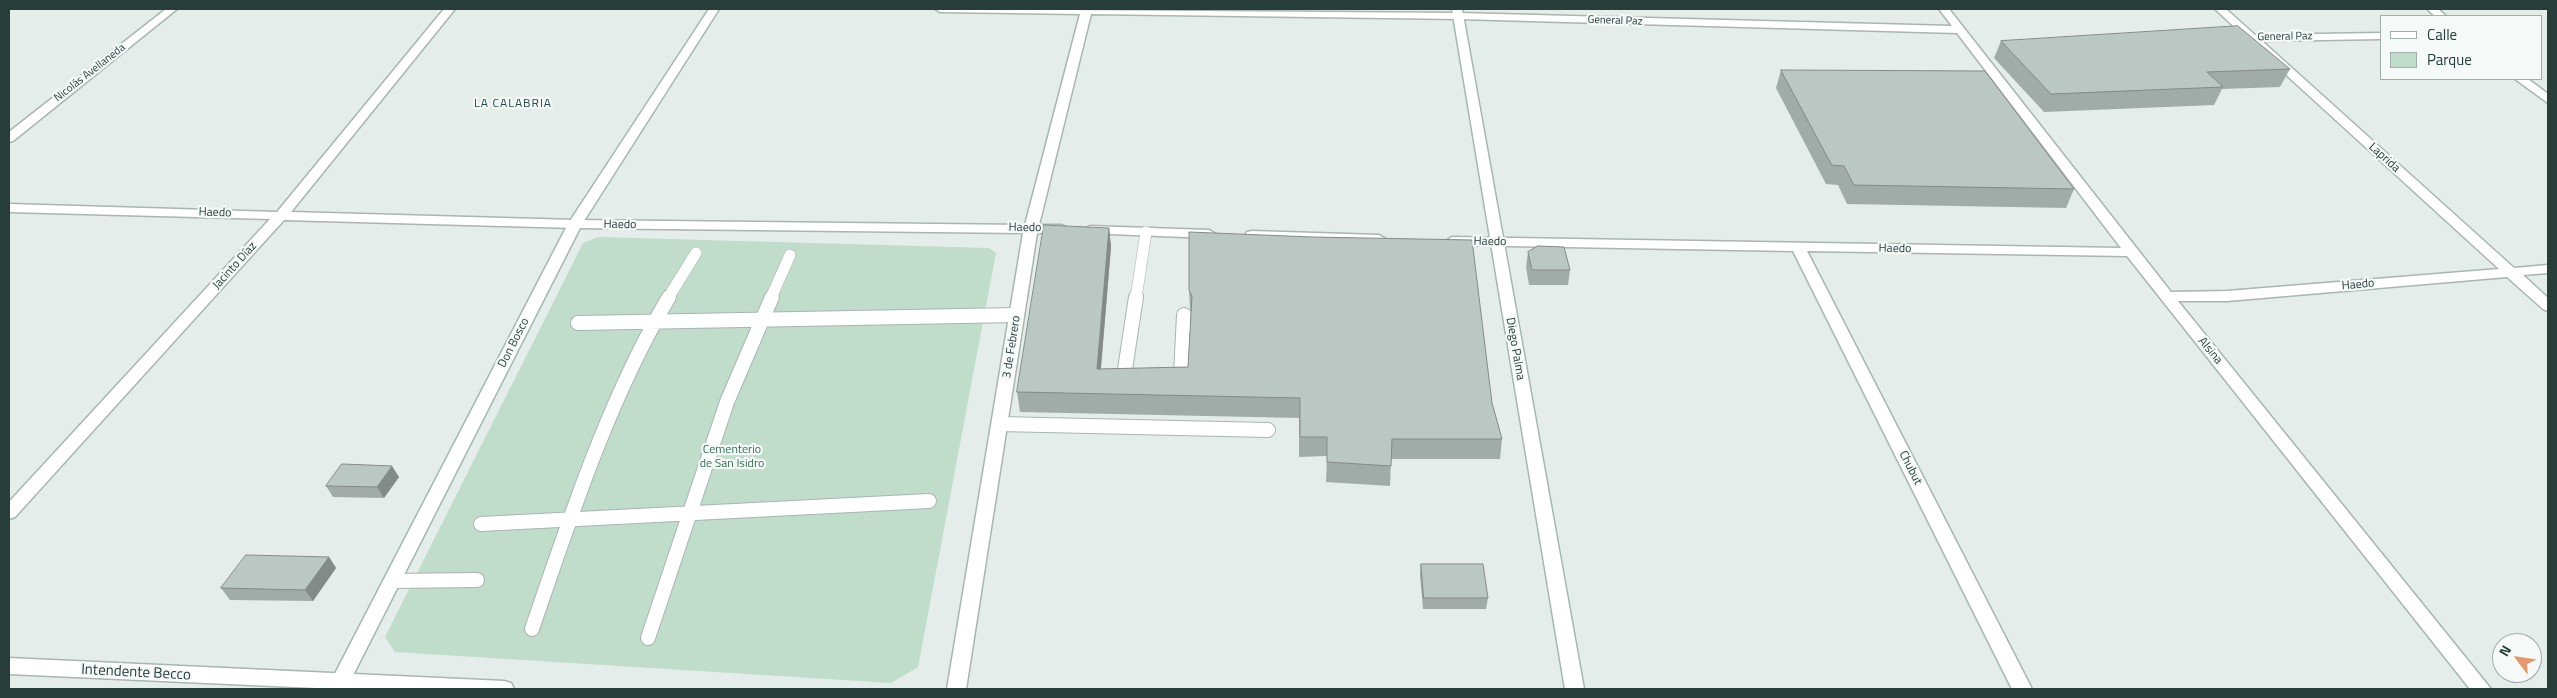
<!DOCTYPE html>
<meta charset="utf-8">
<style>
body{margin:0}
#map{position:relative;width:2557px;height:698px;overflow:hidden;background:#e5edea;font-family:"Titillium Web",sans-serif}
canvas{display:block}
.frame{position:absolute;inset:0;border:10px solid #263d39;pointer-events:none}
.legend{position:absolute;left:2380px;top:15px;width:162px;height:65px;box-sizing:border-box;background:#f5f9f8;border:1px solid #a2aeac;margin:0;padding:6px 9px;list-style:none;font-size:15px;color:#263d39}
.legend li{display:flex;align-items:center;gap:10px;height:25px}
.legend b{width:25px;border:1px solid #a2aeac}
.north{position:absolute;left:2492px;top:633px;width:50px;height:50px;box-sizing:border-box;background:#f5f9f8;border:1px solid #a2aeac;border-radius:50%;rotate:301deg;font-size:14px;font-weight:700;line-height:20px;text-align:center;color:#263d39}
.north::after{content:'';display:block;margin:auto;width:18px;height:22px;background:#e5966b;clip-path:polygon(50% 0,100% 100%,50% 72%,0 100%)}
</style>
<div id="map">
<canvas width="2557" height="698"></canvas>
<div class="frame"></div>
<ul class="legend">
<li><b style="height:6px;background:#fff"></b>Calle</li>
<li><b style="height:14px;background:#c0dccb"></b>Parque</li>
</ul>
<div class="north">N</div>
</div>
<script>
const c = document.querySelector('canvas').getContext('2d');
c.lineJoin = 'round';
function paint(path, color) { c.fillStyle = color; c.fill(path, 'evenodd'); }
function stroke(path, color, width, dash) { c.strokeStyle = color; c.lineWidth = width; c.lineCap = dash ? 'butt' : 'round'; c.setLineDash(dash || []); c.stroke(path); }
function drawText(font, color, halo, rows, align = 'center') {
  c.font = font + ' "Titillium Web",sans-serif'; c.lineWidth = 4.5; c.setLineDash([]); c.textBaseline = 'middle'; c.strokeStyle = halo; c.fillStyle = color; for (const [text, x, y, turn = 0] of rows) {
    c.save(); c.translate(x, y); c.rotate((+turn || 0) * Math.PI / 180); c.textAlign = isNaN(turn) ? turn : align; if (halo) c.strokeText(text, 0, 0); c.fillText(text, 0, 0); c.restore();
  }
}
const green = new Path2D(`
 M 598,237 L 989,248 L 996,253 L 918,667 L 891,683 L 395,652 L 385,637 L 583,243 Z`);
const laneFar1 = new Path2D(`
 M 668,298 L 696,253
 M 771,298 L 790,255
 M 1136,298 L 1146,232`);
const lane = new Path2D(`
 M 578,323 L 1017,315
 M 1132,378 L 1124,376 L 1136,297
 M 1172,378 L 1181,374 L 1184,315
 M 999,424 L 1268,430
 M 481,524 L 929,501
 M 392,581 L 477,580
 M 532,629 C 570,518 609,398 669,297
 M 648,638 L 727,402 L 772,297`);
const street = new Path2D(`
 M 166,9 L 177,9 L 13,141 L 9,142 L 9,132 Z
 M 444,9 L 455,9 L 291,212 L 575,220 L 1025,225 L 1080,14 L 940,12 L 935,9 L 1459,13 L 1952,26 L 1939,9 L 1949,9 L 2171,292 L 2227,291 L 2499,269 L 2249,41 L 2242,40 L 2240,38 L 2243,35 L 2215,9 L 2226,9 L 2255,35 L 2381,33 L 2381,39 L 2262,41 L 2514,268 L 2548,265 L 2548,273 L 2523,275 L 2548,298 L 2548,311 L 2543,309 L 2507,277 L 2227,301 L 2178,301 L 2491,689 L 2470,689 L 2127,256 L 1807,251 L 2032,689 L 2012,689 L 1793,251 L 1452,245 L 1445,241 L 1452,237 L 2121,248 L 1957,33 L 1459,19 L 1091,14 L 1039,225 L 1062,225 L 1069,229 L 1062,233 L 1037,233 L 966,689 L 947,689 L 1023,233 L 575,228 L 284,220 L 15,517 L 9,519 L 9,502 L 270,219 L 9,212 L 9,204 L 277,212 Z
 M 2427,9 L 2438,9 L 2446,16 L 2435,16 Z
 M 2515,79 L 2528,79 L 2548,94 L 2548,103 Z
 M 1090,226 L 1209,230 L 1216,234 L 1209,238 L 1085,233 L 1083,230 Z
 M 1252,231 L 1379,235 L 1386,239 L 1379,243 L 1247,238 L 1245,235 L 1247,232 Z
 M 9,658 L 504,681 L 511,683 L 514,689 L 338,689 L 9,674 Z`);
const secondary = new Path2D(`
 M 709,9 L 719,9 L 582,224 L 346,689 L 327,689 L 568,224 Z
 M 1452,9 L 1462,9 L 1584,689 L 1565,689 Z`);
const wall = new Path2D(`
 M 2001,41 L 2290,69 L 2280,87 L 2222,89 L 2214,105 L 2044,112 L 1994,58 Z
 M 1781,70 L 2074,189 L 2066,208 L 1847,204 L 1838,185 L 1826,184 L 1776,88 Z
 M 1109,228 L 1111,247 L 1101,369 L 1188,367 L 1191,311 L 1190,309 L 1189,290 L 1492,403 L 1502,439 L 1500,459 L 1391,459 L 1390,486 L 1326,482 L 1327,456 L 1299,457 L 1299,418 L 1020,412 L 1017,392 Z
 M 1528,252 L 1570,270 L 1568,285 L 1529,285 L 1526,267 Z
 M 399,477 L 384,498 L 333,497 L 326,486 Z
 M 329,557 L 336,568 L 313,601 L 230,600 L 221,588 Z
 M 1421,564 L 1488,598 L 1486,609 L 1423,609 L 1420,575 Z`);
const shadedWall = new Path2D(`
 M 1109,228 L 1111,247 L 1099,389 L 1097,369 Z
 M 392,466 L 399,477 L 384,498 L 377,487 Z
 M 329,557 L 336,568 L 313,601 L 305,590 Z`);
const building = new Path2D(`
 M 2238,26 L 2290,69 L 2207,72 L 2223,87 L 2051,94 L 2001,41 Z
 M 1781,70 L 1985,71 L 2074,189 L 1854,185 L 1844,166 L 1832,165 Z
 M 1044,225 L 1109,228 L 1097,369 L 1188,367 L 1192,296 L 1189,290 L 1189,232 L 1312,237 L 1472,240 L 1492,403 L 1502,439 L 1392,439 L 1391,466 L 1327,462 L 1327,437 L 1300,437 L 1300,398 L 1017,392 Z
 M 1538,246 L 1564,247 L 1570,270 L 1532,270 L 1528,252 Z
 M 342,464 L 392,466 L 377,487 L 326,486 Z
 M 246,555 L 329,557 L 305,590 L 221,588 Z
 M 1421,564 L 1483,564 L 1488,598 L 1424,598 Z`);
const farStreetnames = [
 ["General Paz",1615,21,2],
 ["General Paz",2285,37,-1],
 ["Nicolás Avellaneda",90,73,-38]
];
const farQuarternames = [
 ["LA CALABRIA",513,104]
];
const streetNames = [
 ["Laprida",2384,158,42],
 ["Haedo",215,213,2],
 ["Haedo",620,225,1],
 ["Haedo",1025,228,1],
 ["Haedo",1490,242,1],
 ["Haedo",1895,249,1],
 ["Jacinto Díaz",235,266,-48],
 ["Haedo",2358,285,-5],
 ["Don Bosco",514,343,-63],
 ["3 de Febrero",1012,347,-81],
 ["Diego Palma",1515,349,80],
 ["Alsina",2210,351,51],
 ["Chubut",1910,468,63]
];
const parkNames = [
 ["Cementerio",732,450],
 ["de San Isidro",732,464]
];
const nearStreetnames = [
 ["Intendente Becco",136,673,3]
];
paint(green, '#c0dccb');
stroke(laneFar1, '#a8b5b1', 12);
stroke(lane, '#a8b5b1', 16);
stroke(street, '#a8b5b1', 3);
stroke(secondary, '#a4b7b3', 3);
stroke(laneFar1, '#fff', 11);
stroke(lane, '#fff', 14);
paint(street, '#fff');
paint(secondary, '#fff');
paint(wall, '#a1aba8');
paint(shadedWall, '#838b88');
paint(building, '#bbc7c3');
stroke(building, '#838b88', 1);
drawText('11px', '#263d39', '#f5f9f8', farStreetnames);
c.letterSpacing = '1px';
drawText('12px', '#234d48', '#f5f9f8', farQuarternames);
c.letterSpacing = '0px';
drawText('12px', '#263d39', '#f5f9f8', streetNames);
drawText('12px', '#347052', '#f5f9f8', parkNames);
drawText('15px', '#263d39', '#f5f9f8', nearStreetnames);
</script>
